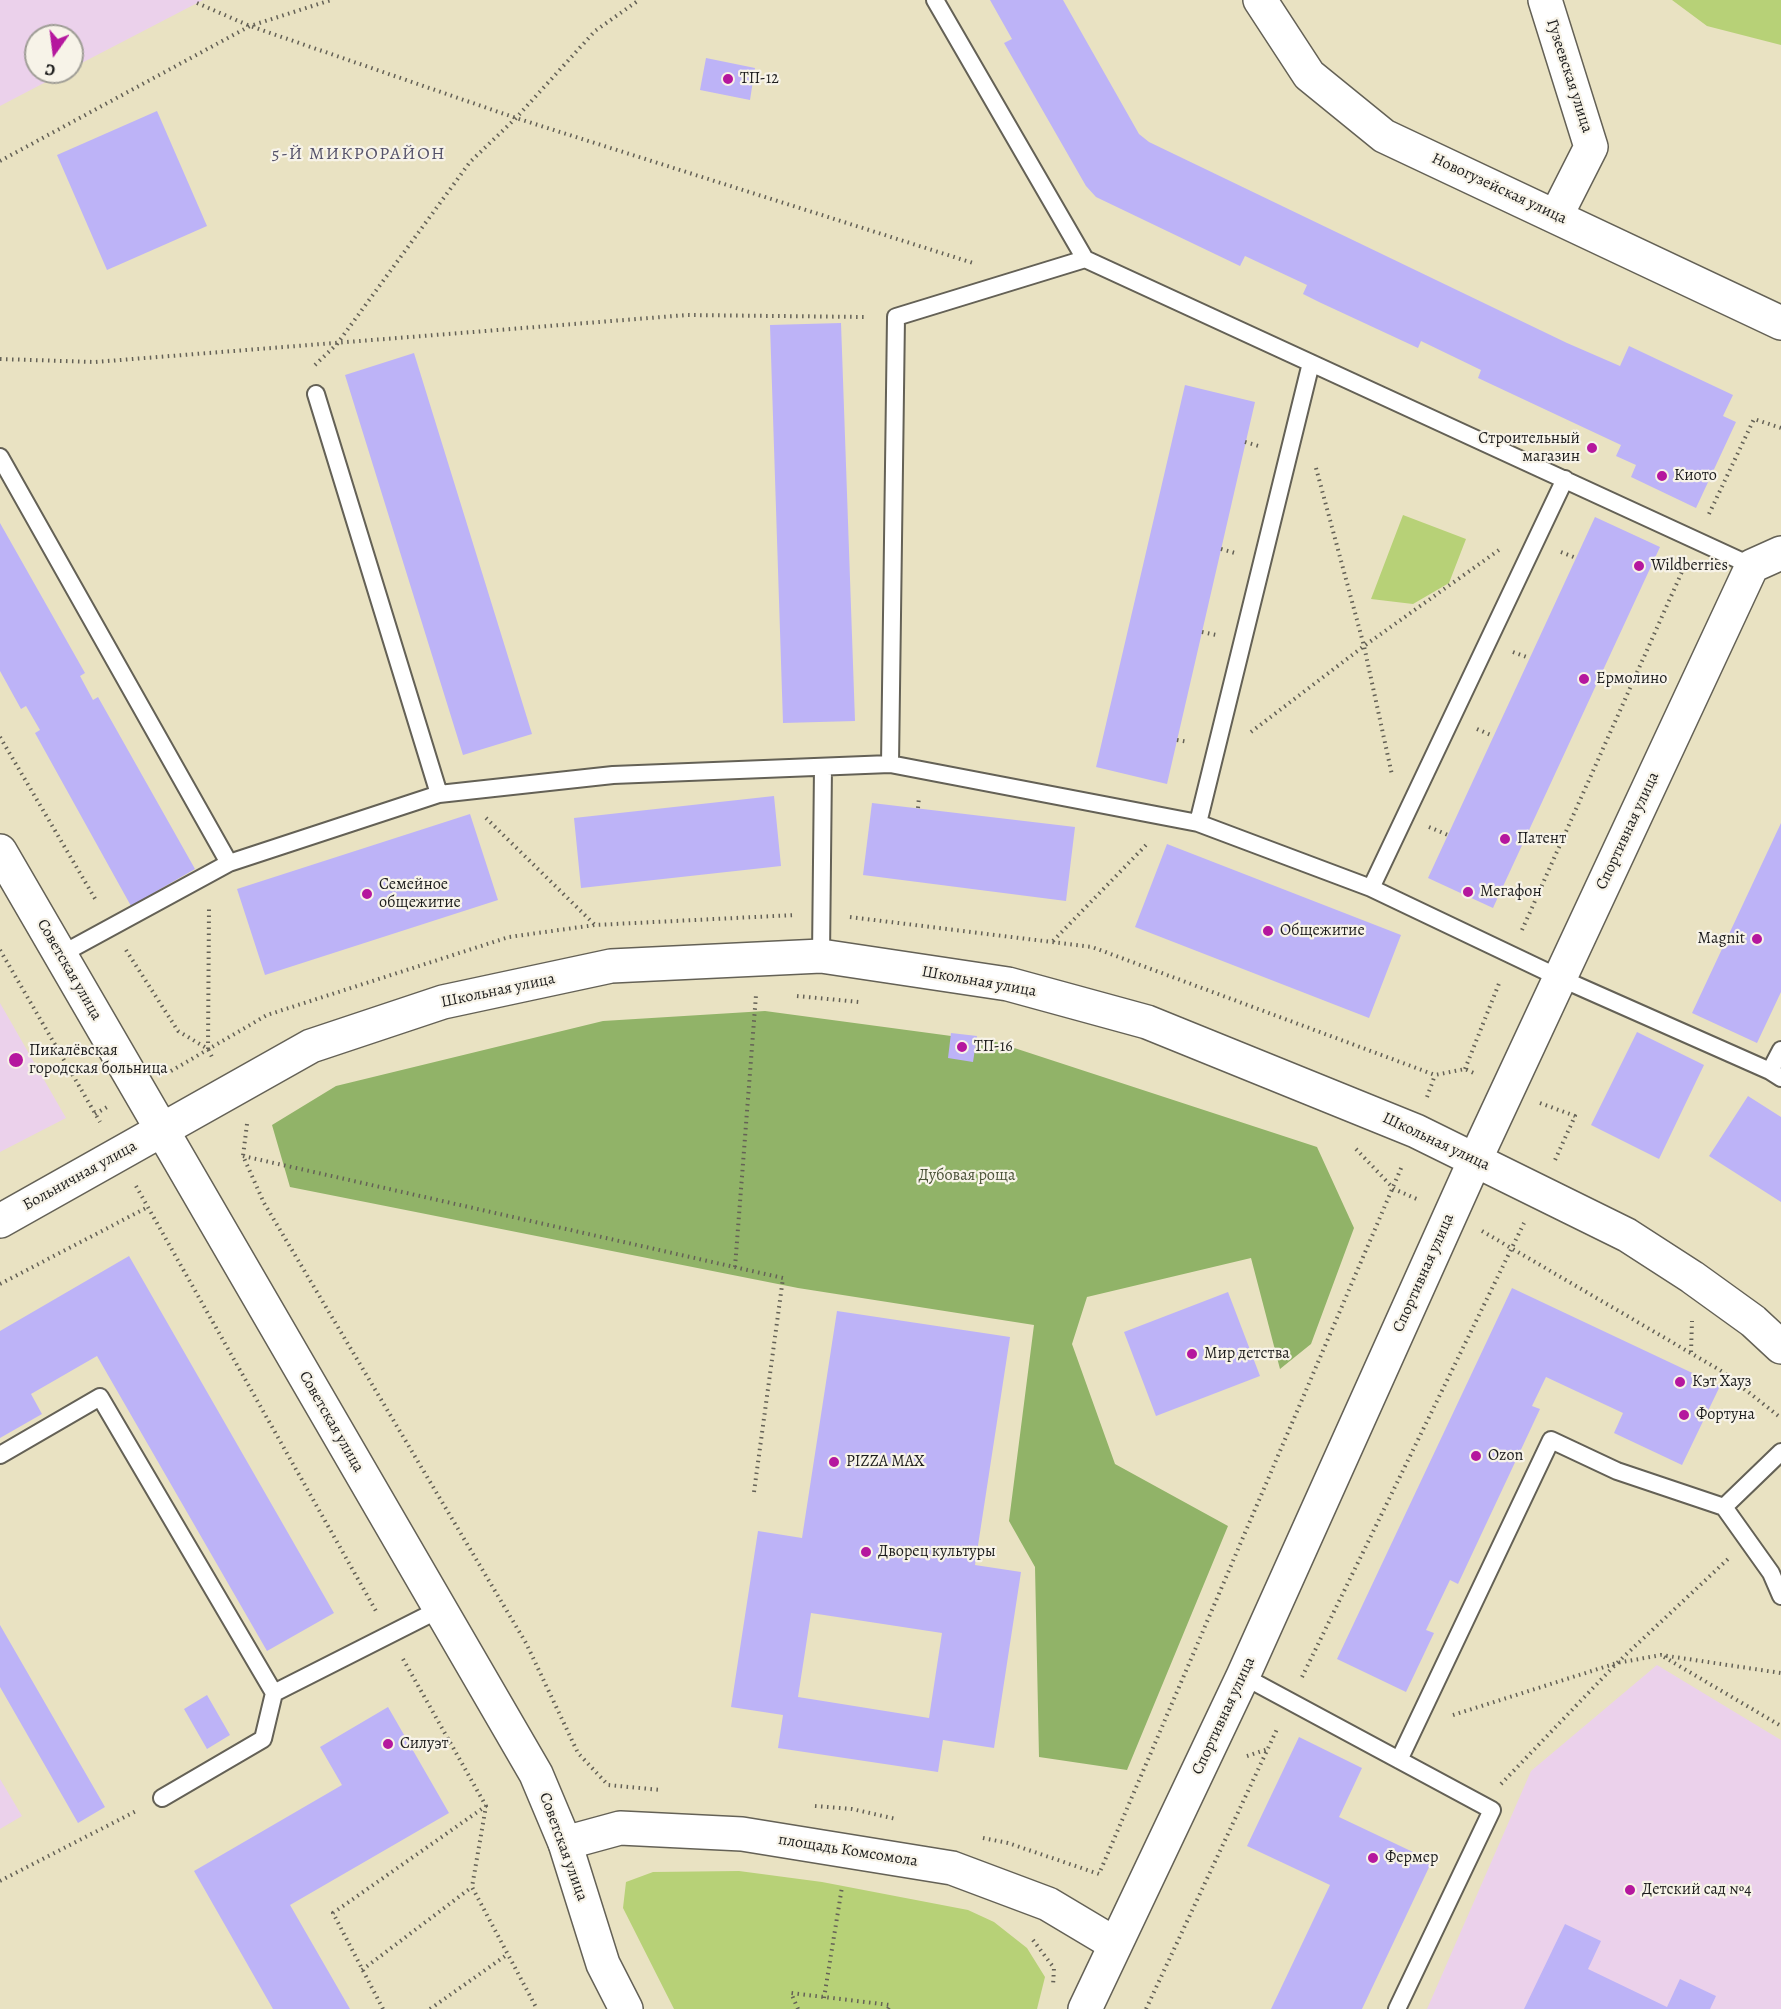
<!DOCTYPE html>
<meta charset="utf-8">
<style>
body{margin:0}
#map{position:relative;width:1781px;height:2009px;overflow:hidden;background:#e9e2c2;font-family:Alegreya,serif}
canvas{display:block}
.north{position:absolute;left:24px;top:24px;width:60px;height:60px;box-sizing:border-box;background:#f7f3e8;border:2px solid #9f9d96;border-radius:50%;rotate:194deg;font-size:16px;font-weight:700;line-height:24px;text-align:center;color:#1c1c1c}
.north::after{content:'';display:block;margin:auto;width:21px;height:27px;background:#b5179e;clip-path:polygon(50% 0,100% 100%,50% 72%,0 100%)}
</style>
<div id="map">
<canvas width="1781" height="2009"></canvas>
<div class="north">С</div>
</div>
<script>
const c = document.querySelector('canvas').getContext('2d');
c.lineJoin = 'round';
function paint(path, color) { c.fillStyle = color; c.fill(path, 'evenodd'); }
function stroke(path, color, width, dash) { c.strokeStyle = color; c.lineWidth = width; c.lineCap = dash ? 'butt' : 'round'; c.setLineDash(dash || []); c.stroke(path); }
function drawText(font, color, halo, rows, align = 'center') {
  c.font = font + ' Alegreya,serif'; c.lineWidth = 4.5; c.setLineDash([]); c.textBaseline = 'middle'; c.strokeStyle = halo; c.fillStyle = color; for (const [text, x, y, turn = 0] of rows) {
    c.save(); c.translate(x, y); c.rotate((+turn || 0) * Math.PI / 180); c.textAlign = isNaN(turn) ? turn : align; if (halo) c.strokeText(text, 0, 0); c.fillText(text, 0, 0); c.restore();
  }
}
const built = new Path2D(`
 M 0,0 L 203,0 L 72,68 L 72,36 L 36,36 L 36,72 L 65,72 L 0,106 Z
 M 0,1003 L 66,1118 L 0,1152 Z
 M 1657,1665 L 1781,1740 L 1781,2009 L 1427,2009 L 1531,1771 Z
 M 0,1779 L 22,1816 L 0,1829 Z`);
const green = new Path2D(`
 M 1672,0 L 1781,0 L 1781,45 L 1707,26 Z
 M 1403,515 L 1466,539 L 1449,583 L 1413,604 L 1371,599 Z
 M 739,1871 L 822,1882 L 968,1910 L 994,1922 L 1027,1948 L 1045,1977 L 1037,2009 L 674,2009 L 623,1908 L 626,1882 L 653,1872 Z`);
const forest = new Path2D(`
 M 765,1011 L 996,1042 L 1317,1147 L 1354,1228 L 1311,1344 L 1280,1369 L 1251,1258 L 1087,1297 L 1072,1344 L 1115,1464 L 1228,1526 L 1127,1770 L 1039,1757 L 1035,1567 L 1009,1521 L 1034,1325 L 798,1288 L 290,1187 L 272,1125 L 336,1086 L 603,1021 Z`);
const building = new Path2D(`
 M 990,0 L 1063,0 L 1139,134 L 1149,142 L 1567,343 L 1620,366 L 1629,346 L 1733,395 L 1723,416 L 1736,422 L 1696,508 L 1631,477 L 1636,465 L 1616,456 L 1621,445 L 1478,378 L 1481,370 L 1421,341 L 1418,348 L 1319,302 L 1303,294 L 1307,285 L 1245,256 L 1240,266 L 1096,197 L 1086,186 L 1004,43 L 1012,39 Z
 M 706,58 L 755,68 L 750,100 L 700,90 Z
 M 157,111 L 207,226 L 107,270 L 57,155 Z
 M 841,323 L 855,721 L 783,723 L 770,325 Z
 M 414,353 L 532,734 L 463,755 L 345,375 Z
 M 1185,385 L 1255,402 L 1167,784 L 1096,767 Z
 M 1595,517 L 1660,547 L 1493,908 L 1428,878 Z
 M 0,523 L 85,673 L 80,676 L 93,700 L 98,697 L 195,869 L 131,906 L 35,733 L 40,730 L 26,706 L 21,709 L 0,671 Z
 M 774,796 L 781,866 L 581,888 L 574,818 Z
 M 872,803 L 1075,827 L 1066,901 L 863,875 Z
 M 470,814 L 498,900 L 265,975 L 237,889 Z
 M 1781,823 L 1781,992 L 1757,1043 L 1692,1013 Z
 M 1167,844 L 1401,935 L 1369,1018 L 1135,927 Z
 M 1637,1032 L 1704,1065 L 1659,1159 L 1591,1125 Z
 M 951,1033 L 977,1036 L 973,1062 L 948,1058 Z
 M 1748,1096 L 1781,1117 L 1781,1202 L 1709,1156 Z
 M 129,1256 L 334,1613 L 267,1651 L 97,1356 L 31,1394 L 42,1414 L 0,1438 L 0,1331 Z
 M 1512,1288 L 1720,1386 L 1682,1465 L 1614,1433 L 1623,1413 L 1546,1377 L 1532,1406 L 1540,1409 L 1458,1584 L 1450,1580 L 1426,1630 L 1434,1633 L 1406,1692 L 1337,1659 Z
 M 1228,1292 L 1260,1376 L 1156,1416 L 1124,1332 Z
 M 837,1311 L 1010,1337 L 975,1565 L 1021,1572 L 994,1748 L 943,1740 L 938,1772 L 778,1748 L 783,1715 L 731,1707 L 758,1531 L 802,1538 ZM 811,1613 L 942,1633 L 929,1718 L 798,1697 Z
 M 0,1625 L 105,1807 L 78,1823 L 0,1687 Z
 M 207,1695 L 230,1735 L 207,1749 L 184,1709 Z
 M 388,1707 L 449,1813 L 290,1905 L 350,2009 L 273,2009 L 194,1871 L 342,1785 L 320,1747 Z
 M 1299,1737 L 1362,1768 L 1339,1817 L 1432,1861 L 1362,2009 L 1271,2009 L 1330,1885 L 1247,1846 Z
 M 1565,1924 L 1601,1941 L 1588,1969 L 1667,2007 L 1680,1979 L 1716,1996 L 1710,2009 L 1524,2009 Z`);
const path = new Path2D(`
 M 197,3 L 250,26 L 516,118 L 973,263
 M 0,161 L 250,26 L 331,0
 M 0,359 L 95,362 L 687,315 L 867,317
 M 315,365 L 337,344 L 470,162 L 516,118 L 595,31 L 639,0
 M 1245,442 L 1262,447
 M 1316,468 L 1364,646 L 1392,775
 M 1709,514 L 1754,419 L 1781,428
 M 1221,549 L 1235,553
 M 1561,552 L 1576,558
 M 1202,632 L 1216,635
 M 1513,652 L 1529,658
 M 1477,729 L 1493,736
 M 1251,732 L 1364,646 L 1499,550
 M 0,737 L 97,902
 M 1177,740 L 1188,742
 M 918,808 L 919,797
 M 486,818 L 595,925
 M 1429,827 L 1448,835
 M 850,917 L 1092,947 L 1435,1075 L 1465,1069 L 1476,1074
 M 1522,930 L 1685,565
 M 1053,941 L 1148,843
 M 0,950 L 100,1122
 M 126,950 L 178,1031 L 208,1049 L 213,1059
 M 797,996 L 859,1002
 M 208,1049 L 209,906
 M 1465,1069 L 1500,981
 M 171,1071 L 267,1015 L 509,937 L 595,925 L 795,915
 M 1427,1097 L 1435,1075
 M 1540,1103 L 1575,1116 L 1555,1160
 M 95,1114 L 107,1107
 M 247,1124 L 243,1156 L 264,1203 L 526,1643 L 578,1753 L 608,1785 L 661,1790
 M 1356,1149 L 1394,1189 L 1419,1200
 M 243,1156 L 783,1278 L 754,1492
 M 136,1186 L 376,1611
 M 1482,1231 L 1723,1372 L 1781,1418
 M 735,1267 L 756,995
 M 0,1284 L 148,1207
 M 1691,1352 L 1692,1321
 M 1664,1657 L 1781,1726
 M 403,1659 L 486,1806 L 472,1887 L 537,2009
 M 1302,1677 L 1524,1223
 M 1453,1715 L 1617,1663 L 1661,1655 L 1781,1673
 M 1247,1756 L 1268,1749
 M 1501,1784 L 1617,1663 L 1728,1559
 M 815,1806 L 852,1809 L 896,1819
 M 983,1838 L 1008,1843 L 1099,1874 L 1402,1166
 M 0,1881 L 138,1810
 M 1033,1940 L 1054,1968 L 1053,1986
 M 362,1970 L 472,1887
 M 824,1998 L 842,1887
 M 383,2009 L 333,1913 L 486,1806
 M 430,2009 L 508,1954
 M 798,2009 L 791,1993 L 890,2005 L 888,2009
 M 1146,2009 L 1278,1727`);
const service = new Path2D(`
 M 935,0 L 1085,259 L 1752,566
 M 316,394 L 439,794
 M 0,457 L 229,863
 M 890,764 L 896,317 L 1085,259
 M 1198,823 L 1311,363
 M 1371,888 L 1565,479
 M 60,955 L 229,863 L 439,794 L 613,775 L 890,764 L 1198,823 L 1371,888 L 1560,978 L 1770,1071 L 1781,1078
 M 821,956 L 823,767
 M 1770,1071 L 1781,1050
 M 0,1455 L 100,1397 L 274,1693 L 440,1609
 M 1724,1507 L 1781,1452
 M 1243,1676 L 1492,1810 L 1397,2009
 M 1399,1760 L 1551,1440 L 1617,1471 L 1724,1507 L 1771,1573 L 1781,1596
 M 162,1798 L 263,1739 L 274,1693`);
const minor = new Path2D(`
 M 1260,0 L 1309,75 L 1384,136 L 1781,323
 M 1545,0 L 1591,147 L 1556,216
 M 0,1221 L 311,1046 L 443,1002 L 611,966 L 821,956 L 1008,984 L 1147,1022 L 1416,1131 L 1627,1235 L 1692,1277 L 1753,1321 L 1781,1347
 M 565,1843 L 620,1828 L 742,1834 L 952,1868 L 1048,1904 L 1115,1944
 M 1085,2009 L 1243,1676 L 1475,1160 L 1752,566 L 1781,553`);
const tertiary = new Path2D(`
 M 0,851 L 536,1774 L 565,1843 L 603,1964 L 626,2009`);
const markers = [
 [728,79,6,"#b5179e"],
 [1592,448,6,"#b5179e"],
 [1662,476,6,"#b5179e"],
 [1639,566,6,"#b5179e"],
 [1584,679,6,"#b5179e"],
 [1505,839,6,"#b5179e"],
 [1468,892,6,"#b5179e"],
 [367,894,6,"#b5179e"],
 [1268,931,6,"#b5179e"],
 [1757,939,6,"#b5179e"],
 [962,1047,6,"#b5179e"],
 [16,1060,8,"#b5179e"],
 [1192,1354,6,"#b5179e"],
 [1680,1382,6,"#b5179e"],
 [1684,1415,6,"#b5179e"],
 [1476,1456,6,"#b5179e"],
 [834,1462,6,"#b5179e"],
 [866,1552,6,"#b5179e"],
 [388,1744,6,"#b5179e"],
 [1373,1858,6,"#b5179e"],
 [1630,1890,6,"#b5179e"]
];
const streetNames = [
 ["Гузеевская улица",1569,76,72],
 ["Новогузейская улица",1499,189,25],
 ["Спортивная улица",1628,831,-65],
 ["Советская улица",69,970,60],
 ["Школьная улица",979,982,10],
 ["Школьная улица",498,991,-12],
 ["Школьная улица",1436,1142,25],
 ["Больничная улица",80,1176,-29],
 ["Спортивная улица",1424,1273,-66],
 ["Советская улица",331,1422,60],
 ["Спортивная улица",1224,1716,-65],
 ["Советская улица",563,1847,70],
 ["площадь Комсомола",848,1851,9]
];
const poiNames = [
 ["ТП-12",740,79],
 ["Строительный",1580,439,"right"],
 ["магазин",1580,457,"right"],
 ["Киото",1674,476],
 ["Wildberries",1651,566],
 ["Ермолино",1596,679],
 ["Патент",1517,839],
 ["Семейное",379,885],
 ["общежитие",379,903],
 ["Мегафон",1480,892],
 ["Общежитие",1280,931],
 ["Magnit",1745,939,"right"],
 ["ТП-16",974,1047],
 ["Пикалёвская",29,1051],
 ["городская больница",29,1069],
 ["Мир детства",1204,1354],
 ["Кэт Хауз",1692,1382],
 ["Фортуна",1696,1415],
 ["Ozon",1488,1456],
 ["PIZZA MAX",846,1462],
 ["Дворец культуры",878,1552],
 ["Силуэт",400,1744],
 ["Фермер",1385,1858],
 ["Детский сад №4",1642,1890]
];
const parkNames = [
 ["Дубовая роща",967,1176]
];
const neighbourhoodNames = [
 ["5-Й МИКРОРАЙОН",359,155]
];
paint(built, '#ebd1eb');
paint(green, '#b7d177');
paint(forest, '#91b368');
paint(building, '#bdb3f7');
stroke(service, '#646156', 20);
stroke(minor, '#646156', 36);
stroke(tertiary, '#646156', 36);
stroke(path, '#646156', 4, [1.5, 4.5]);
stroke(service, '#fff', 16);
stroke(minor, '#fff', 33);
stroke(tertiary, '#fff', 33);
for (const [x, y, r, color] of markers) { const dot = new Path2D(); dot.arc(x, y, r, 0, 2 * Math.PI); c.fillStyle = color; c.fill(dot); stroke(dot, '#f7f3e8', 2); }
drawText('16px', '#1c1c1c', '#f7f3e8', streetNames);
drawText('16px', '#1c1c1c', '#f7f3e8', poiNames, 'left');
drawText('16px', '#4a5237', '#f7f3e8', parkNames);
c.letterSpacing = '1.5px';
drawText('18px', '#545169', '#f7f3e8', neighbourhoodNames);
c.letterSpacing = '0px';
</script>
